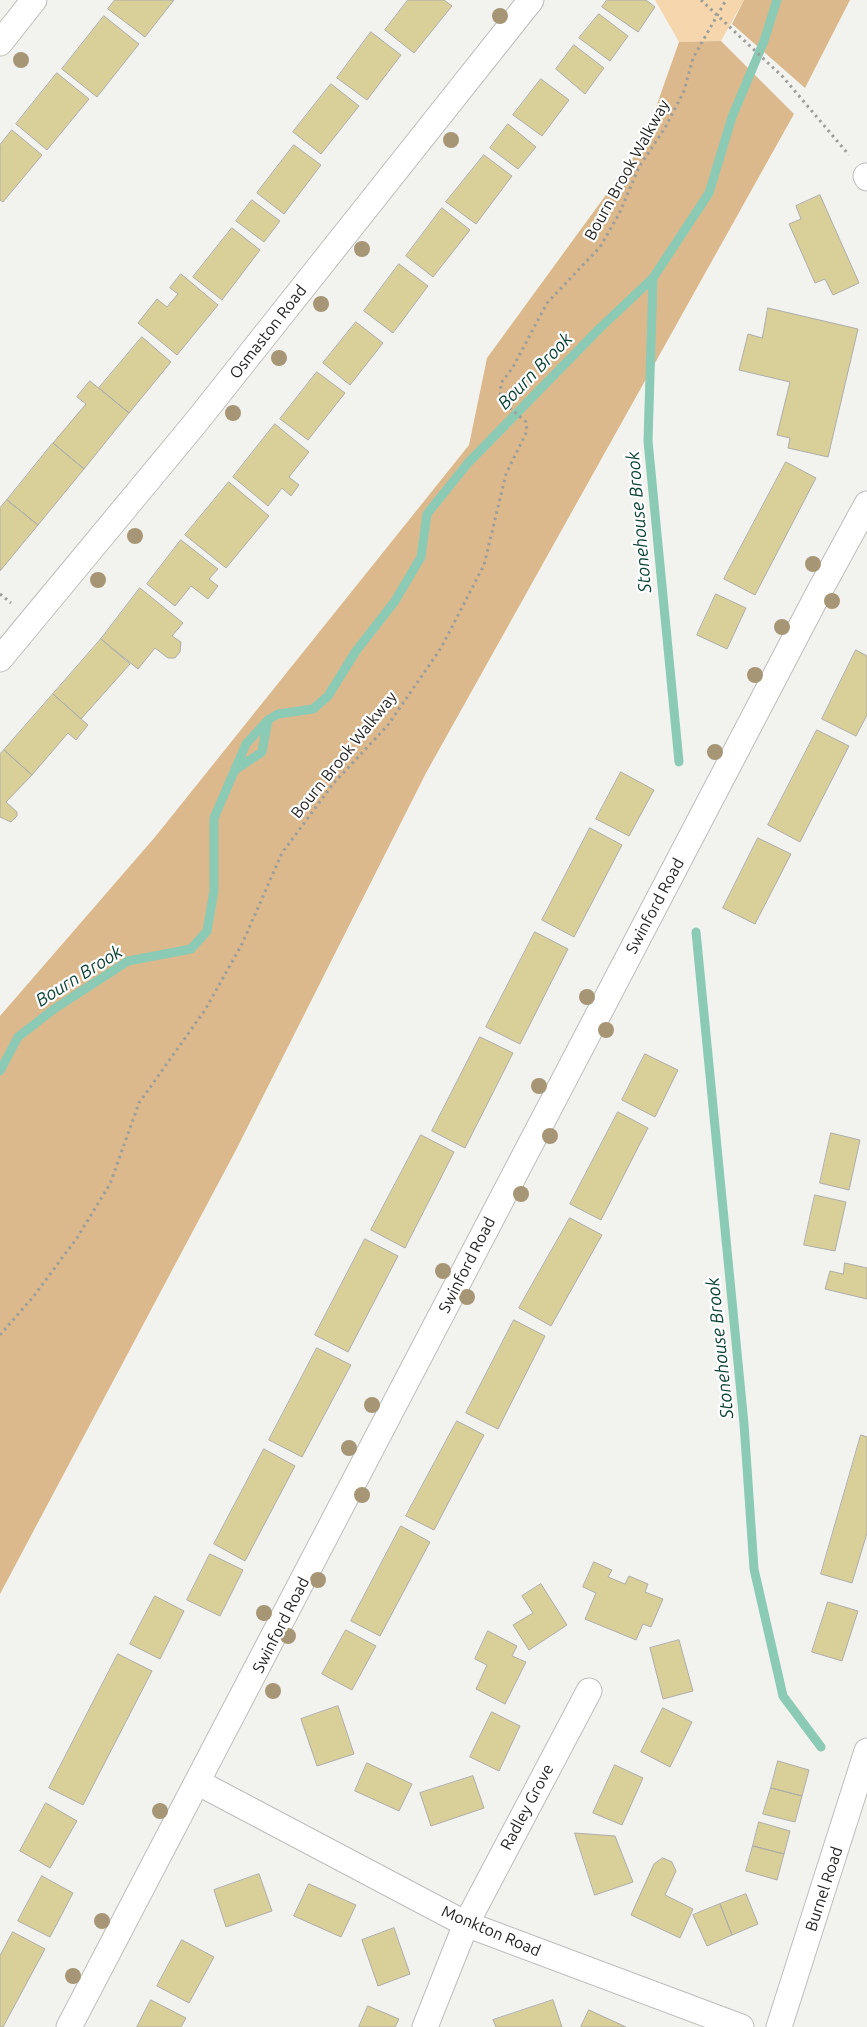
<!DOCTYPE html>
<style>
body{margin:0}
canvas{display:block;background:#f2f3ef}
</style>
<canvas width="867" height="2027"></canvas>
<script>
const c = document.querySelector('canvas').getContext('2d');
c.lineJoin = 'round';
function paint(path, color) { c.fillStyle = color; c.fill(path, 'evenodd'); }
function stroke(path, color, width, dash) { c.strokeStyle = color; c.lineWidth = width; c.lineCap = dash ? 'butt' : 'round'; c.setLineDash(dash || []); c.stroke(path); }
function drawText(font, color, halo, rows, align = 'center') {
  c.font = font + ' Ubuntu,sans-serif'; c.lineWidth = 4.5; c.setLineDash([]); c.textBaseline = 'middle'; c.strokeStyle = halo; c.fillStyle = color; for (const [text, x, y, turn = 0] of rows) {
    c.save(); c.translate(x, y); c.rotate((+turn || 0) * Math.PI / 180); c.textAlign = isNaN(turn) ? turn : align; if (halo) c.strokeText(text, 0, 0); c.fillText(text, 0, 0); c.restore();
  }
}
const green = new Path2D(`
 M 655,0 L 744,0 L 721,41 L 679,42 Z`);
const forest = new Path2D(`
 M 744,0 L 850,0 L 805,88 L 732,24 Z
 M 721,41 L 794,114 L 426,773 L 236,1150 L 0,1594 L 0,1016 L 155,837 L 469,445 L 487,358 L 643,144 L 679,42 Z`);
const stream = new Path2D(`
 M 653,278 L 648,441 L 679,762
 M 235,770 L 262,752 L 268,720
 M 696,932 L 744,1424 L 754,1569 L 783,1696 L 821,1747
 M 0,1071 L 18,1037 L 54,1009 L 128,961 L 191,949 L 207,931 L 214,891 L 214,818 L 246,744 L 268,720 L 278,714 L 313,709 L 328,696 L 356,651 L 395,601 L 421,557 L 427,514 L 468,463 L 599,329 L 653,278 L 709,193 L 732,117 L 764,41 L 777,0`);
const building = new Path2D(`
 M 115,0 L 174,0 L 145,37 L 108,9 Z
 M 408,0 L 444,0 L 452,6 L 414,53 L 385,30 Z
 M 607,0 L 646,0 L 655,7 L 638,32 L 602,7 Z
 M 599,14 L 628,36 L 610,61 L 579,38 Z
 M 104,16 L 139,44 L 97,97 L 62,69 Z
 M 371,32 L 401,55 L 367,100 L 337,78 Z
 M 574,45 L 604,68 L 585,94 L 556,69 Z
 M 57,73 L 89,99 L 47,150 L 16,124 Z
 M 541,79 L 569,100 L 542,136 L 513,115 Z
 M 331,84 L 359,106 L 321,154 L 293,132 Z
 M 508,124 L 536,147 L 518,169 L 490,148 Z
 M 12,130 L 42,155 L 3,202 L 0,200 L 0,145 Z
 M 294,145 L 321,165 L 284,214 L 257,193 Z
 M 484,155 L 512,176 L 476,224 L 446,202 Z
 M 820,195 L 859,283 L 833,295 L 825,279 L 815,283 L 789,224 L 801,219 L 796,206 Z
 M 252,200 L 280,221 L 264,242 L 236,221 Z
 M 442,208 L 470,230 L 433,277 L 406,256 Z
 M 232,228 L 260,250 L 222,300 L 193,277 Z
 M 399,264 L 428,286 L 393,333 L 364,311 Z
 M 181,274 L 218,305 L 177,355 L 138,323 L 157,299 L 167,307 L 178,294 L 170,288 Z
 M 768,308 L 858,329 L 828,457 L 788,448 L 790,438 L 777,435 L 790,382 L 739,370 L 748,334 L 762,338 Z
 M 356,322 L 383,343 L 350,385 L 323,363 Z
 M 142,337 L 171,362 L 129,413 L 99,388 Z
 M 317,372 L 345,393 L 308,440 L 280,419 Z
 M 90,381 L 129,413 L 84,469 L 53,443 L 86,404 L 77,397 Z
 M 275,424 L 309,452 L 289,477 L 299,485 L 291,496 L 282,488 L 268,506 L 233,477 Z
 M 53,443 L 84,469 L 38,525 L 7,500 Z
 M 786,462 L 816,478 L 755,595 L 724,579 Z
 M 229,482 L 269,516 L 226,568 L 185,535 Z
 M 7,500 L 38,525 L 0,571 L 0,508 Z
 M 181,540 L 218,569 L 209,579 L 218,586 L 208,599 L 191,586 L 175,606 L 147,584 Z
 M 140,588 L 183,623 L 172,636 L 181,642 L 180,652 L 175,658 L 168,658 L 155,648 L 138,669 L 101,639 Z
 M 716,594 L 746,608 L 727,649 L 697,635 Z
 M 101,639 L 130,664 L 81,719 L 53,694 Z
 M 856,650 L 867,656 L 867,715 L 856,736 L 822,719 Z
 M 53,694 L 88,725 L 76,740 L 68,733 L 32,775 L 4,750 Z
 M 817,730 L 849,746 L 800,842 L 768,825 Z
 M 4,750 L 32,775 L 6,802 L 17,812 L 17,816 L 11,822 L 0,817 L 0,754 Z
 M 621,772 L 654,790 L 629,836 L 596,819 Z
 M 590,828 L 622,845 L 574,937 L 542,920 Z
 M 758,838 L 791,854 L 755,924 L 723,908 Z
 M 535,932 L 568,949 L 520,1044 L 486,1027 Z
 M 480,1037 L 513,1053 L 465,1148 L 432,1131 Z
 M 645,1054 L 678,1070 L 655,1117 L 622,1100 Z
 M 618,1112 L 648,1128 L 601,1220 L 570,1204 Z
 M 831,1133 L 860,1140 L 849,1190 L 820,1183 Z
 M 421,1135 L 454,1152 L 405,1248 L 371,1230 Z
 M 815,1195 L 846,1202 L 835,1251 L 804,1245 Z
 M 570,1218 L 602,1235 L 551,1326 L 519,1308 Z
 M 365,1239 L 398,1256 L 348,1352 L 315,1335 Z
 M 845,1263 L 867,1268 L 867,1299 L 825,1289 L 830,1271 L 843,1274 Z
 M 514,1320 L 545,1336 L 498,1429 L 466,1413 Z
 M 317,1348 L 351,1365 L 302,1457 L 269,1440 Z
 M 457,1421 L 484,1435 L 434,1530 L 406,1516 Z
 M 861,1435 L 867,1437 L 867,1533 L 852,1583 L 821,1574 Z
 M 264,1449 L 295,1466 L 245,1561 L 214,1544 Z
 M 401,1526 L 430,1542 L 380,1636 L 351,1621 Z
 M 210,1554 L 243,1570 L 220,1616 L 187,1600 Z
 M 594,1562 L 612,1570 L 608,1577 L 625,1584 L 629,1576 L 648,1584 L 645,1592 L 663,1599 L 651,1627 L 643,1624 L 636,1640 L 585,1619 L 596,1593 L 583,1587 Z
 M 541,1584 L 567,1625 L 529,1650 L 513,1625 L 533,1613 L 522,1596 Z
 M 155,1596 L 184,1611 L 160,1659 L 130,1644 Z
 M 828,1602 L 858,1611 L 842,1661 L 812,1652 Z
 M 346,1630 L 376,1646 L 352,1690 L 322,1674 Z
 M 488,1631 L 517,1646 L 512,1656 L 526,1662 L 505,1704 L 476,1689 L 487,1665 L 475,1659 Z
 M 679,1640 L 693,1691 L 663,1699 L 650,1648 Z
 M 118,1654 L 152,1671 L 83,1805 L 49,1788 Z
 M 338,1706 L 354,1754 L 317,1766 L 301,1719 Z
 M 663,1708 L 692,1722 L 670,1767 L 641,1752 Z
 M 492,1712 L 520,1726 L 499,1771 L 470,1757 Z
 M 778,1761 L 809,1770 L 802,1796 L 771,1788 Z
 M 367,1763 L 412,1784 L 399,1811 L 355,1791 Z
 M 615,1765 L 643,1778 L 622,1825 L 593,1813 Z
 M 473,1776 L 484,1808 L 431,1826 L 420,1793 Z
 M 771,1788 L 802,1796 L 795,1822 L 763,1814 Z
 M 46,1803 L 77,1821 L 50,1868 L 20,1851 Z
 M 759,1822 L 790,1831 L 784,1854 L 753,1846 Z
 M 575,1833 L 615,1836 L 633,1882 L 595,1895 Z
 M 753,1846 L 784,1854 L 777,1880 L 746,1871 Z
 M 663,1858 L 672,1862 L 676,1871 L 665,1895 L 693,1909 L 680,1938 L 631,1915 L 654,1864 Z
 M 259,1874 L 272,1911 L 226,1927 L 214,1890 Z
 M 42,1876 L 73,1893 L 50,1937 L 18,1921 Z
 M 309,1884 L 356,1905 L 341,1937 L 294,1916 Z
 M 746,1894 L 758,1924 L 732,1935 L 720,1904 Z
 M 720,1904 L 732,1935 L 707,1946 L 693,1915 Z
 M 394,1928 L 410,1974 L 378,1986 L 362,1940 Z
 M 13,1932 L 45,1949 L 3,2027 L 0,2027 L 0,1956 Z
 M 182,1940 L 214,1957 L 189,2003 L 157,1986 Z
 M 151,2000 L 186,2018 L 181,2027 L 137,2027 Z
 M 553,2000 L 562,2027 L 496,2027 L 493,2020 Z
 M 368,2006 L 399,2019 L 395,2027 L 359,2027 Z
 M 589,2010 L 626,2027 L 581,2027 Z`);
const path = new Path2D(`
 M 701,0 L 783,77 L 849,155
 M 0,594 L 11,603
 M 0,1335 L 33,1297 L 77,1238 L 110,1184 L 139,1103 L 205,1010 L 242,944 L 282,853 L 333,784 L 388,725 L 441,648 L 484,565 L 506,474 L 527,431 L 526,422 L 500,399 L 501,383 L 513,367 L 547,303 L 600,247 L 619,214 L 639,167 L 665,128 L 684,91 L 693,58 L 726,0`);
const street = new Path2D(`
 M 0,43 L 34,0
 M 866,176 L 867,178
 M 0,659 L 197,421 L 531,0
 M 199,1783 L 466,1924 L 741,2027
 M 69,2027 L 818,594 L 867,504
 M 425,2027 L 466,1924 L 589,1691
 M 779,2027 L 867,1751`);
const trees = [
 [500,16],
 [21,60],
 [451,140],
 [362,249],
 [321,304],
 [279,358],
 [233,413],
 [135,536],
 [813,564],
 [98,580],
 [832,601],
 [782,627],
 [755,675],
 [715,752],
 [587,997],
 [606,1030],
 [539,1086],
 [550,1136],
 [521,1194],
 [443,1271],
 [467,1297],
 [372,1405],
 [349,1448],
 [362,1495],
 [318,1580],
 [264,1613],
 [288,1636],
 [273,1691],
 [160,1811],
 [102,1921],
 [73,1976]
];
const streetNames = [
 ["Bourn Brook Walkway",627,170,-61],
 ["Osmaston Road",268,332,-52],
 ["Bourn Brook Walkway",344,755,-51],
 ["Swinford Road",655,906,-62],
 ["Swinford Road",467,1265,-63],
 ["Swinford Road",281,1625,-63],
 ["Radley Grove",527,1807,-62],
 ["Burnel Road",824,1889,-72],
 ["Monkton Road",491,1931,23]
];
const waterNames = [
 ["Bourn Brook",535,371,-46],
 ["Stonehouse Brook",639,522,-95],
 ["Bourn Brook",79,976,-32],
 ["Stonehouse Brook",720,1348,-96]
];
paint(green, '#f6d6ac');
paint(forest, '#dbb98c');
stroke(stream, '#8bcab5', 9);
paint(building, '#d9cf99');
stroke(building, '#aeada9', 1);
stroke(street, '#bdbeba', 27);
stroke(path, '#9d9e9b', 3, [2.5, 4]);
stroke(street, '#fff', 25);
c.fillStyle = '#a79676';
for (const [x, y] of trees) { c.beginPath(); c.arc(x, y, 8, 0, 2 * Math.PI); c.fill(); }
drawText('16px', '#1f201e', '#fff', streetNames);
drawText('italic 18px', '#0a4234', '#fff', waterNames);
</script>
